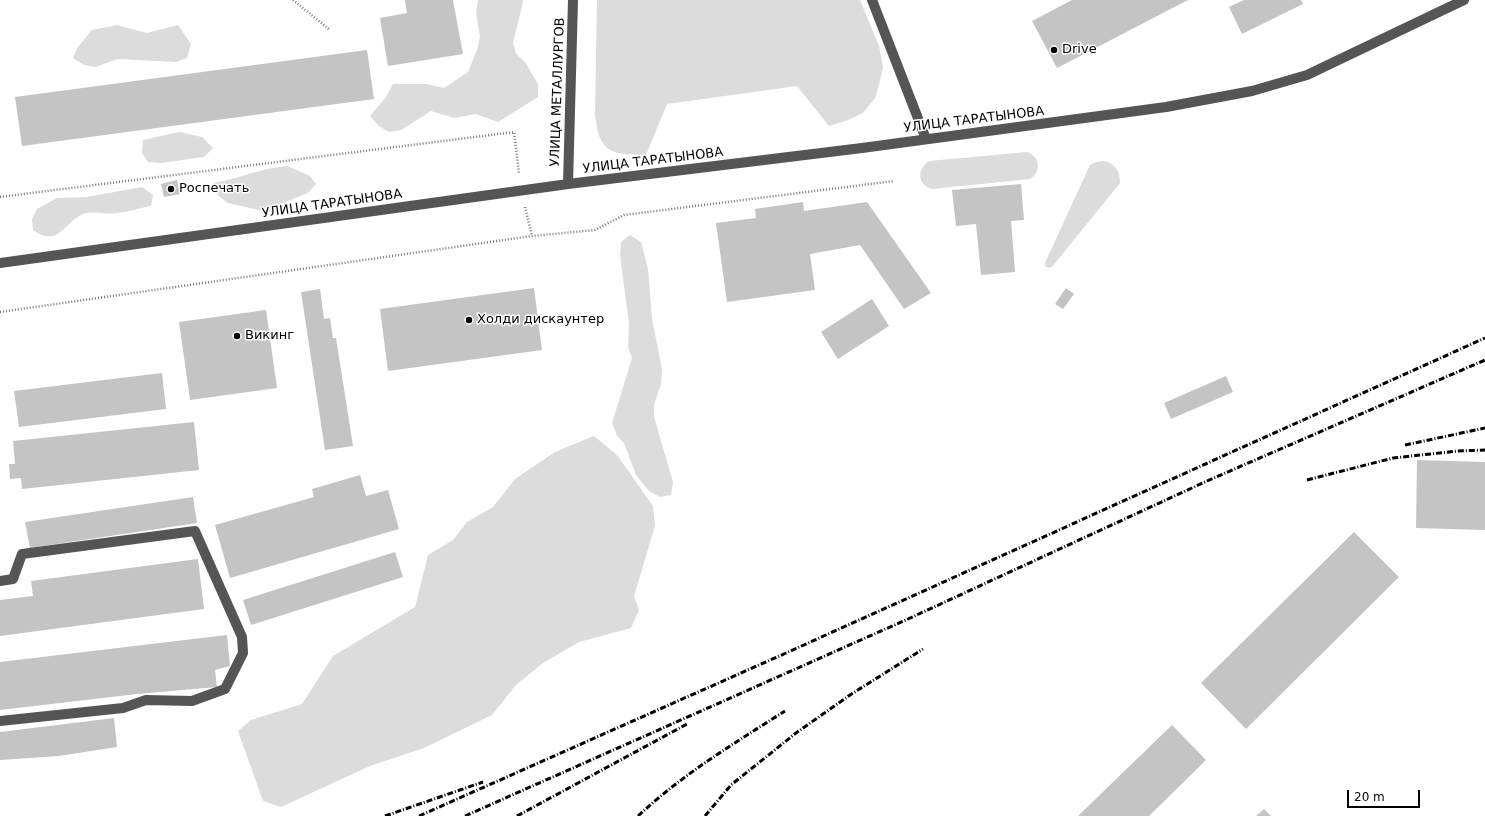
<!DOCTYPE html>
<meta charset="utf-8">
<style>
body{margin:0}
#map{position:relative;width:1485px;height:816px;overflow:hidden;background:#fff;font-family:"DejaVu Sans",sans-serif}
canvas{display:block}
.scale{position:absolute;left:1347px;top:790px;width:73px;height:18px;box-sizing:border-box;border:2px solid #000;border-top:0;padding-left:5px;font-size:12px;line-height:14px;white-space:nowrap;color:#000;-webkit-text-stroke:3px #fff;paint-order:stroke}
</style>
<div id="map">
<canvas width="1485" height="816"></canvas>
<div class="scale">20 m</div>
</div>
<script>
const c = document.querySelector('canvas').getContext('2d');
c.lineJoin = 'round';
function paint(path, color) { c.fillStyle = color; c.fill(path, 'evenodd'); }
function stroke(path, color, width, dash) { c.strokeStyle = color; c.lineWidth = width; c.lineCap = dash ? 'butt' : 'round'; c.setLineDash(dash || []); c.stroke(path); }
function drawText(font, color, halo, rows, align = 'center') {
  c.font = font + ' "DejaVu Sans",sans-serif'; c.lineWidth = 3; c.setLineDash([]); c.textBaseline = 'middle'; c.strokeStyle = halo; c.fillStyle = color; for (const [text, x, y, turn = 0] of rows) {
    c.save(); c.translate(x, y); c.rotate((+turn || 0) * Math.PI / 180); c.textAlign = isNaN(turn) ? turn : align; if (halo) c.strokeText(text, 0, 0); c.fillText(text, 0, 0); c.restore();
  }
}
const green = new Path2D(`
 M 478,0 L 523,0 L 522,7 L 513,42 L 516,54 L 525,62 L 538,84 L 538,97 L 498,122 L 476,114 L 454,118 L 431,111 L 401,130 L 389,132 L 379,126 L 370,116 L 386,97 L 393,84 L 426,84 L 444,88 L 468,72 L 477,50 L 480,37 L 476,13 Z
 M 597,0 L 860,0 L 879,46 L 883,67 L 879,85 L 875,98 L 863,113 L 848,120 L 829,126 L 797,86 L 667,104 L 646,155 C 611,154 599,154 595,114 Z
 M 117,25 L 147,33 L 178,25 L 191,44 L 187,58 L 176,62 L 118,59 L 95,67 L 84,65 L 73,58 L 77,48 L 92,30 Z
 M 179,132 L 202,137 L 213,148 L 204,157 L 161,163 L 148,162 L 142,153 L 143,140 Z
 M 1027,152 C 1041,157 1041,172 1030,179 L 932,189 C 917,185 917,169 929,161 Z
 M 1103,161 C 1115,163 1120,171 1120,183 L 1052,267 L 1048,268 L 1045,266 L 1045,263 L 1090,165 L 1096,162 Z
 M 287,166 L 310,176 L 316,184 L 308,193 L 263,211 L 228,203 L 219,196 L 213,183 C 238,179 261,168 287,166 Z
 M 142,187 L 153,195 L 151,206 C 140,208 128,212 117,213 C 106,215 94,210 83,214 C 63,223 59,248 33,230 L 32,219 L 37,209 L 57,198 L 87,197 Z
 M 630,235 L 641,242 L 648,269 L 652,319 L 662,369 L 661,384 L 654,405 L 654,417 L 673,482 L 671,495 L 660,497 L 649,491 L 636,475 L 624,443 L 617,436 L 612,423 L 632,358 L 628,347 L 629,324 L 620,255 L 621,242 Z
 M 594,436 L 617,455 L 653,506 L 655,526 L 634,596 L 639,610 L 631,628 L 579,642 L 543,663 L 516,685 L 492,715 L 424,748 L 370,766 L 281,807 L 263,801 L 238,731 L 251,720 L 302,704 L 333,656 L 415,607 L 428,555 L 453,540 L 467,522 L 493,507 L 515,479 L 555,452 Z`);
const building = new Path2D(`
 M 405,0 L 453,0 L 463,54 L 388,66 L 380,18 L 407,13 Z
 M 1072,0 L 1188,0 L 1057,68 L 1032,21 Z
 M 1244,0 L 1301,0 L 1303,4 L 1242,34 L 1229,7 Z
 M 367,50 L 374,99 L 22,146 L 15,97 Z
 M 177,180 L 180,194 L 164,197 L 161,184 Z
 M 1021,184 L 1024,220 L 1011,221 L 1015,272 L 981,275 L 976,224 L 956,226 L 952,190 Z
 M 803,202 L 804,211 L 867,202 L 931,293 L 904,309 L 860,245 L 810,254 L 815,290 L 727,302 L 716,223 L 756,218 L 755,209 Z
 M 534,288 L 542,350 L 388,371 L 380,309 Z
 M 1066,288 L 1074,294 L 1063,309 L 1055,304 Z
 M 320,289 L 324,319 L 330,318 L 333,338 L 336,338 L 353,446 L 325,450 L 301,292 Z
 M 872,299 L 889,326 L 838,359 L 821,332 Z
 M 266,310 L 277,388 L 190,400 L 179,322 Z
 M 162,373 L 166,409 L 19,427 L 14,391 Z
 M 1226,376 L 1233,392 L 1171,419 L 1164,403 Z
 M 194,422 L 199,470 L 22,489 L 21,478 L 10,479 L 9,464 L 15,464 L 13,441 Z
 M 1417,460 L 1485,462 L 1485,530 L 1416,528 Z
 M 360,475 L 366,496 L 388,490 L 399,529 L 230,578 L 215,525 L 314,497 L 312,489 Z
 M 193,497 L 197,523 L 30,548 L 25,522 Z
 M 1354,532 L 1399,577 L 1246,729 L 1201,683 Z
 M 395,552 L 403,577 L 251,625 L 243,600 Z
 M 198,559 L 204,609 L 0,636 L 0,600 L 33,596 L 31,581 Z
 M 227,635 L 230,666 L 215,670 L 217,687 L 137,694 L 0,710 L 0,662 Z
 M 114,718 L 117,747 L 59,756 L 0,760 L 0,732 Z
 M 1172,725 L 1206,760 L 1149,816 L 1078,816 Z
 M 1264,809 L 1271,816 L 1256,816 Z`);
const path = new Path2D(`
 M 293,0 L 330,30
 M 0,197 L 514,132 L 519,173
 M 525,207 L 532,236
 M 0,312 L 532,236 L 595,230 L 624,215 L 894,181`);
const minor = new Path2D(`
 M 872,0 L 926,139
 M 568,184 L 573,0
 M 0,263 L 568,184 L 862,148 L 1166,107 L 1252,91 L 1307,75 L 1464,0
 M 0,581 L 13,579 L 22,554 L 195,531 L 242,637 L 243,653 L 225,689 L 192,701 L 146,700 L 123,708 L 0,721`);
const rail = new Path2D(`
 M 1405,445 L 1485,428
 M 1307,480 L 1393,458 L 1458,451 L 1485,450
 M 385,816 L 483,782
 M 419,816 L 786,653 L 1485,338
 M 465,816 L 908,619 L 1207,481 L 1485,360
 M 517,816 L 687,724
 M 638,816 C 683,774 733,744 785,711
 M 705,816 L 731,785 L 796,733 L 850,695 L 923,649`);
const markers = [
 [1054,50,4,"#000"],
 [171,189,4,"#000"],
 [469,320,4,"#000"],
 [237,336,4,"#000"]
];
const poiNames = [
 ["Drive",1062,50],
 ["Роспечать",179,189],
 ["Холди дискаунтер",477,320],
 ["Викинг",245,336]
];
const streetNames = [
 ["УЛИЦА МЕТАЛЛУРГОВ",558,92,-88],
 ["УЛИЦА ТАРАТЫНОВА",974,120,-7],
 ["УЛИЦА ТАРАТЫНОВА",653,161,-7],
 ["УЛИЦА ТАРАТЫНОВА",332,204,-8]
];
paint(green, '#dcdcdc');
paint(building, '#c4c4c4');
stroke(path, '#777', 2.5, [1, 2]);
stroke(minor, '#555', 10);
stroke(rail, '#000', 3, [6, 2, 1, 2]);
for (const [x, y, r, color] of markers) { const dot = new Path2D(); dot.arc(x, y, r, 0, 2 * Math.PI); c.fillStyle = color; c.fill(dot); stroke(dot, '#fff', 1.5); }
drawText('13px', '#000', '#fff', poiNames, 'left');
drawText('13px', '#000', '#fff', streetNames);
</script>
